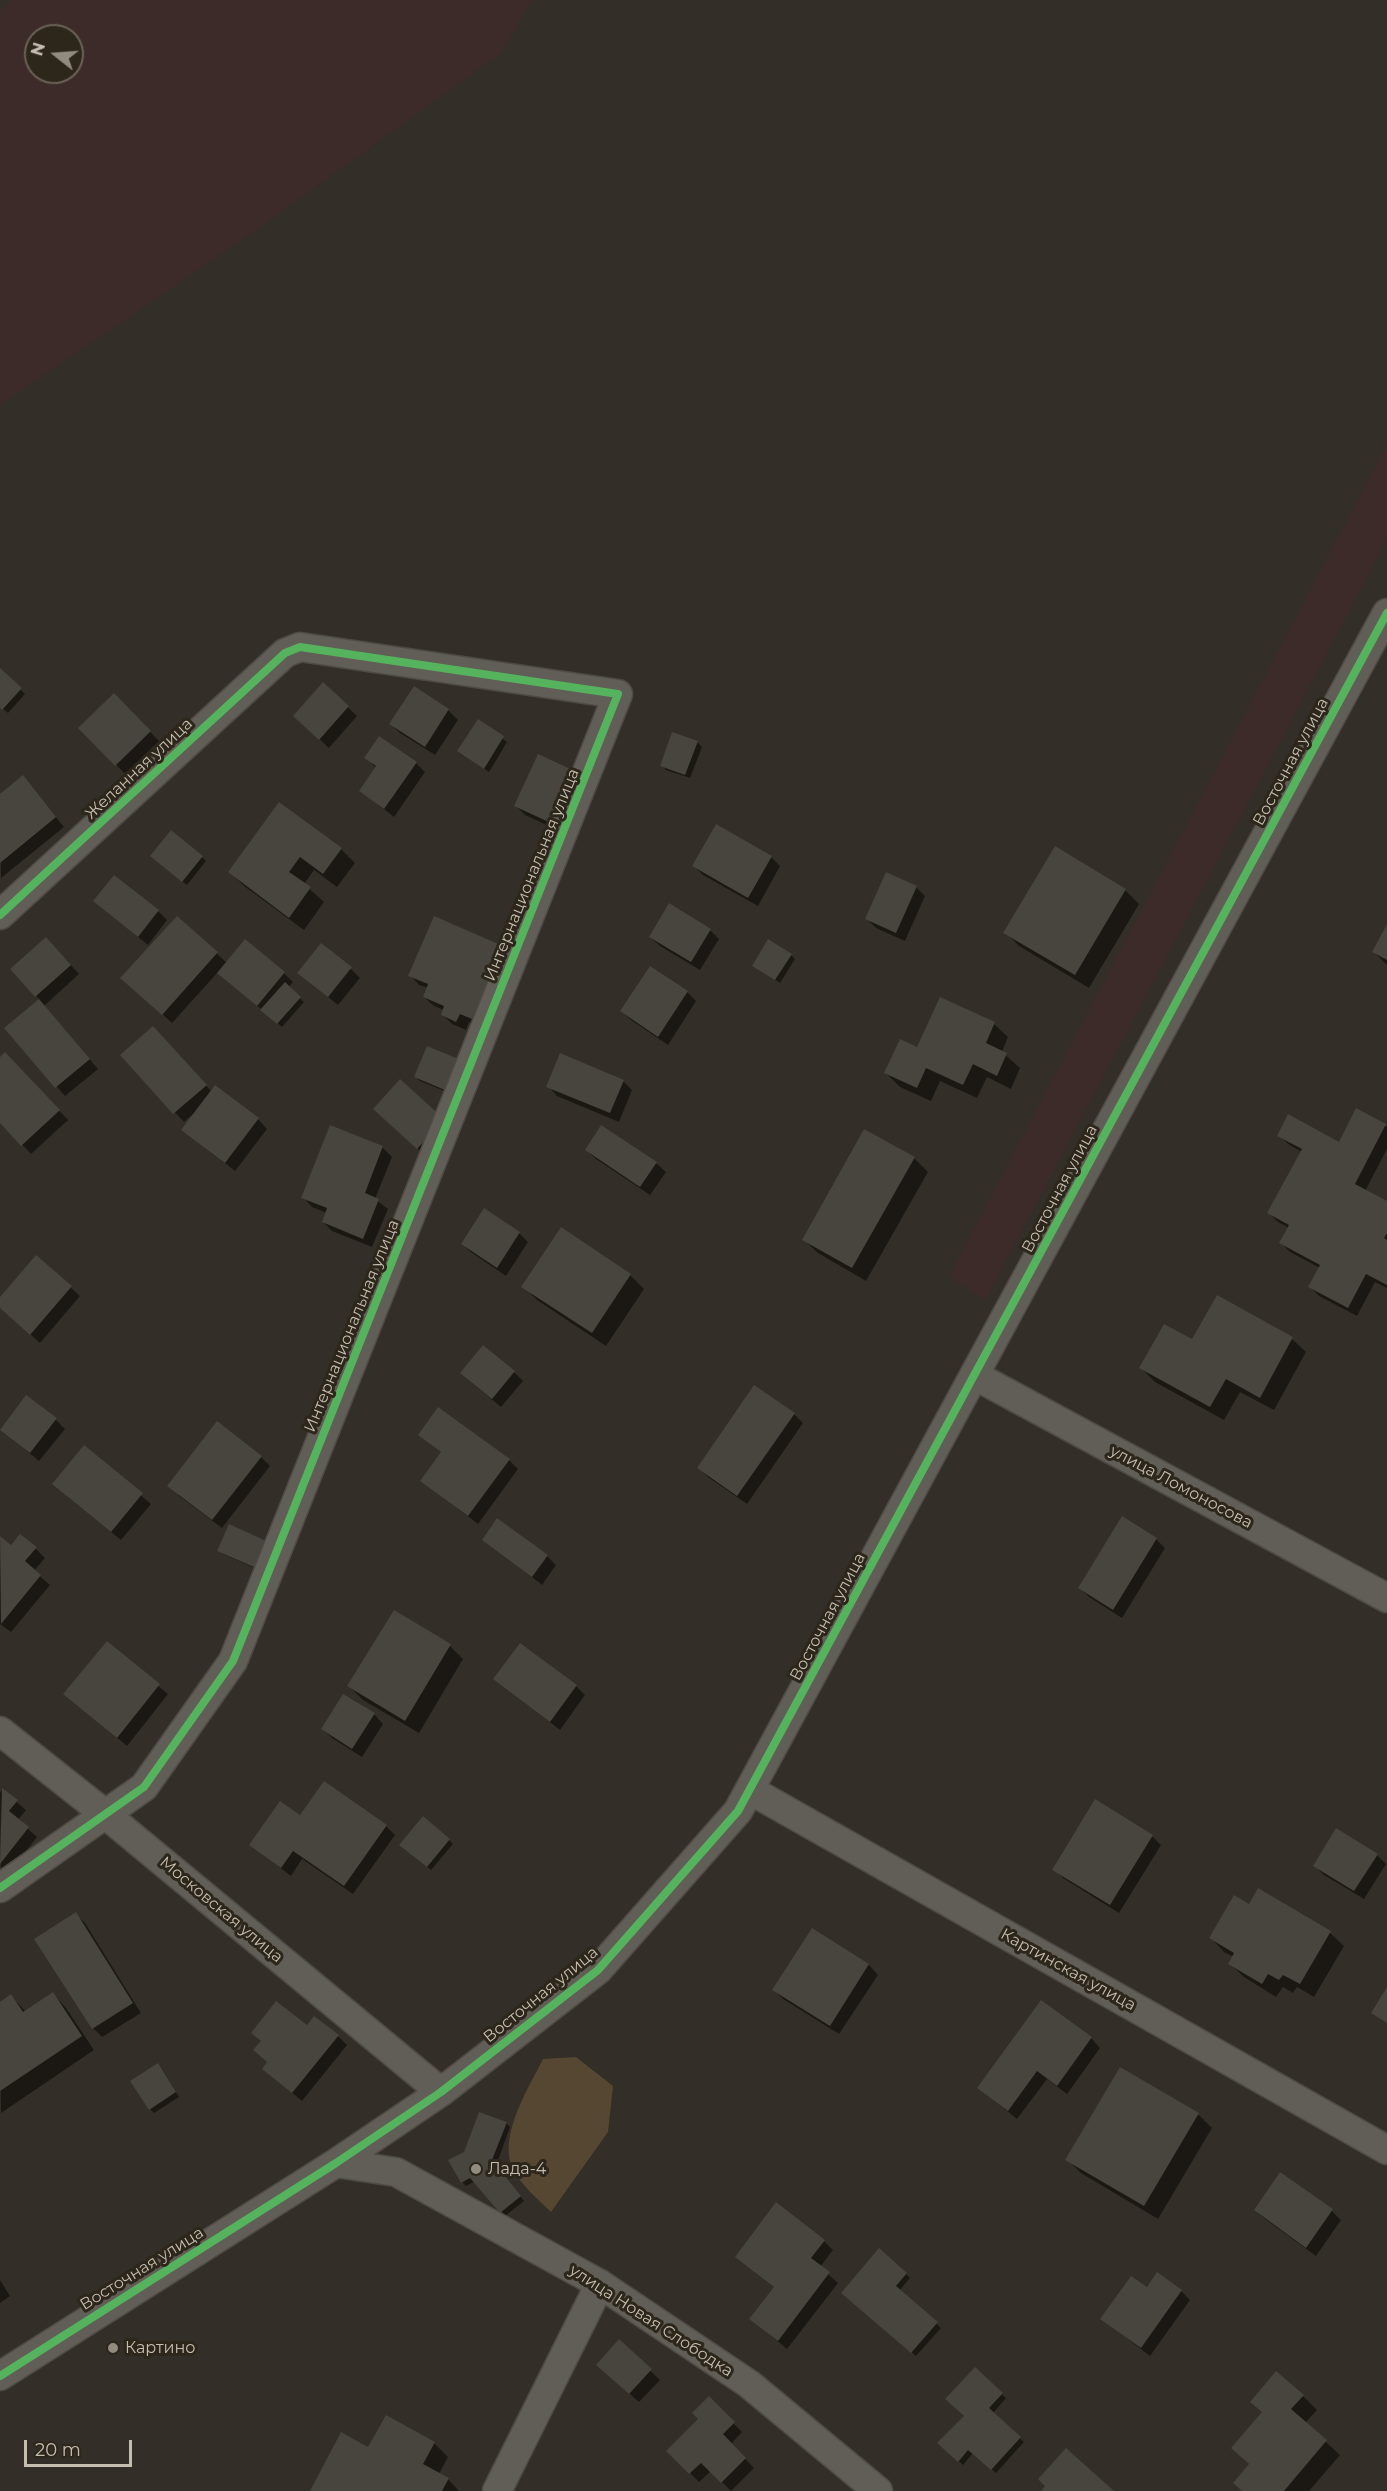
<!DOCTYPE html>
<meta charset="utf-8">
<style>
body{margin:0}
#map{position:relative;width:1387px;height:2491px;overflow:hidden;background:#332e27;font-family:Montserrat,sans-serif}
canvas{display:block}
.north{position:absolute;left:24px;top:24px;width:60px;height:60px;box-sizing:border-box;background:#2d261b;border:2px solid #6a6257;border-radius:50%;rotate:287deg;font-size:16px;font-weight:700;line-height:24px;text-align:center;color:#c5bdb0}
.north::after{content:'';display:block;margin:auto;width:21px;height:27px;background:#928b80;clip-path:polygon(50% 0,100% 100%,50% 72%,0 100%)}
.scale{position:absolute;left:24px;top:2440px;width:108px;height:27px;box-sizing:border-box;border:3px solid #c5bdb0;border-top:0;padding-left:8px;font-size:18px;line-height:21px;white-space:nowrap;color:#c5bdb0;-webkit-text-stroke:4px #2d261b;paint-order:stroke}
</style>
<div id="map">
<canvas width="1387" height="2491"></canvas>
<div class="north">N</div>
<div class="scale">20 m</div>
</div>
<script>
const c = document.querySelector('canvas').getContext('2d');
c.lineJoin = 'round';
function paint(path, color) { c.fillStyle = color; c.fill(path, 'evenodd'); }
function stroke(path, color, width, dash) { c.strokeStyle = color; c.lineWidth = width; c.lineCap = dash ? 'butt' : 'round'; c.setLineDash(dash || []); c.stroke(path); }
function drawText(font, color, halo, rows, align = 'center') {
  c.font = font + ' Montserrat,sans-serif'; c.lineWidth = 6; c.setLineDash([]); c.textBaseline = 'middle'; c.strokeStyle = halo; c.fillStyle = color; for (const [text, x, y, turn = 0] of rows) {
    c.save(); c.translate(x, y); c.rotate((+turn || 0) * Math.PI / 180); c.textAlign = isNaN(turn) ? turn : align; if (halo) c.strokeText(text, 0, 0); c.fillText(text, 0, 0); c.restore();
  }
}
const green = new Path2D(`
 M 11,0 L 532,0 L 501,53 L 255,231 L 0,405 L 0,11 ZM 36,36 L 72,36 L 72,72 L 36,72 Z
 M 1387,444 L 1387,539 L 985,1300 L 949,1276 Z`);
const water = new Path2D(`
 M 576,2057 L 613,2086 L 608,2132 L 551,2212 C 539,2200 522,2186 514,2171 C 496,2139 529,2087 543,2059 Z`);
const shadow = new Path2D(`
 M 0,670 L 25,694 L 8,713 L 0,706 Z
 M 323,684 L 357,716 L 329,748 L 304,725 Z
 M 414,688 L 448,710 L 458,720 L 435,755 L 400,733 L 391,724 Z
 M 114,695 L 159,741 L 125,774 L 81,728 Z
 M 478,722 L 507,742 L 489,772 L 459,751 Z
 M 673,734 L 697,742 L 702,747 L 690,778 L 666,770 L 662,765 Z
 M 539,756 L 562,832 L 525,815 L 516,806 Z
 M 366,758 L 416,763 L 425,772 L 394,817 L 361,791 L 376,768 Z
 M 23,777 L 64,827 L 1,878 L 0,796 Z
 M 279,804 L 341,849 L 355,863 L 337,887 L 314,870 L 304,884 L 324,902 L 304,930 L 244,886 L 230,872 Z
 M 1055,848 L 1125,890 L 1139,904 L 1089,988 L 1019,946 L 1005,932 Z
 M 202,857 L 206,861 L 187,885 L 156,860 Z
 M 771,857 L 780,866 L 758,906 L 703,875 L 694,866 Z
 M 916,887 L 925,896 L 905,941 L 876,928 L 867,919 Z
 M 95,901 L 158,911 L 167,920 L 148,945 Z
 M 178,918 L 227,963 L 284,973 L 293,982 L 288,988 L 304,1002 L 282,1027 L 218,972 L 172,1023 L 132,987 Z
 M 1387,927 L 1387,965 L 1373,951 Z
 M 710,930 L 719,939 L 700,970 L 660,946 L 650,937 Z
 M 502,947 L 481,1027 L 469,1022 L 466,1030 L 452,1024 L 443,1015 L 444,1010 L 434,1006 L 424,997 L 428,988 L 419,985 L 410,975 Z
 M 55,948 L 79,974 L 44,1006 L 98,1069 L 65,1096 L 6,1028 L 40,1000 L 12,970 Z
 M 791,955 L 795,959 L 780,983 L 754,966 Z
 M 351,969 L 360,978 L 338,1005 L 299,973 Z
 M 687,992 L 696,1001 L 668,1045 L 631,1020 L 622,1011 Z
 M 941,999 L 994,1024 L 1008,1037 L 1002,1052 L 1020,1068 L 1011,1089 L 987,1077 L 977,1098 L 940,1081 L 931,1101 L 900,1087 L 886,1073 L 918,1049 Z
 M 162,1037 L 212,1092 L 258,1119 L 267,1129 L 235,1171 L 183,1130 L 194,1113 L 184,1122 L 122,1055 Z
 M 428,1048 L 457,1096 L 420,1081 L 416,1077 Z
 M 0,1059 L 14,1063 L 68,1120 L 31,1154 L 0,1121 Z
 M 623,1081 L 632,1090 L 619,1122 L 557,1096 L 548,1086 Z
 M 1357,1110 L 1387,1127 L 1387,1149 L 1365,1191 L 1387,1203 L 1387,1288 L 1375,1282 L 1357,1316 L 1319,1296 L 1310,1287 L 1320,1268 L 1290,1252 L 1281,1243 L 1289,1228 L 1278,1222 L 1269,1213 L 1302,1152 L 1288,1144 L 1279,1135 L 1339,1144 Z
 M 384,1118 L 443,1120 L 427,1157 Z
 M 331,1127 L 382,1147 L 392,1157 L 375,1199 L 388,1209 L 372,1247 L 332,1231 L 323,1222 L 327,1213 L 312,1207 L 303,1197 Z
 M 602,1127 L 656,1163 L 666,1172 L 650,1195 L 596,1159 L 586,1150 Z
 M 914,1158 L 928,1172 L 866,1281 L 818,1253 L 804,1240 Z
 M 562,1229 L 630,1275 L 644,1289 L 606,1346 L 537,1300 L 523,1286 Z
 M 519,1233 L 528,1242 L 506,1276 L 472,1253 L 462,1244 Z
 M 37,1257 L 80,1296 L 40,1343 L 0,1307 L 0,1299 Z
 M 1217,1297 L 1292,1339 L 1306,1352 L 1274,1410 L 1240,1392 L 1224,1420 L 1155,1382 L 1141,1368 L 1192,1341 Z
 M 514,1372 L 523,1381 L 501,1407 L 471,1382 Z
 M 794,1414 L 803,1423 L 747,1504 L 708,1477 L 699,1468 Z
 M 56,1420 L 65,1429 L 39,1461 L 2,1430 Z
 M 420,1435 L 509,1460 L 518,1469 L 478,1524 L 422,1481 L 442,1453 Z
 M 84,1447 L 151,1504 L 121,1540 L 63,1493 Z
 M 261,1457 L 270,1466 L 222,1528 L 178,1495 Z
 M 230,1526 L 268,1574 L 223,1554 L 219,1550 Z
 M 0,1538 L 11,1547 L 36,1549 L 45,1558 L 34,1571 L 50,1585 L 11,1632 L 0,1624 Z
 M 484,1539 L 547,1556 L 556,1565 L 542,1585 Z
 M 1156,1539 L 1165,1548 L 1122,1618 L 1089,1597 L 1080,1588 Z
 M 107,1643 L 168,1694 L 127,1746 L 65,1694 Z
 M 450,1646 L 463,1659 L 419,1733 L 363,1700 L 349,1686 Z
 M 495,1679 L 576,1686 L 585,1695 L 560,1730 Z
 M 374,1714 L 383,1724 L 362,1757 L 332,1738 L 323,1729 Z
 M 2,1790 L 26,1810 L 18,1820 L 37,1837 L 1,1883 L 0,1793 Z
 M 386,1826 L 395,1835 L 353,1894 L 302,1859 L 291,1876 L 251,1845 Z
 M 1152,1836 L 1161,1845 L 1119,1913 L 1063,1878 L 1054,1869 Z
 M 449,1840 L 453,1844 L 431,1870 L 405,1849 Z
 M 1377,1855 L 1386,1864 L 1364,1899 L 1324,1875 L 1315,1866 Z
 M 1259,1890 L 1330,1933 L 1344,1946 L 1314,1997 L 1297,1987 L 1293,1993 L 1283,1987 L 1276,1997 L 1244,1977 L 1230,1964 L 1234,1957 L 1224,1952 L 1211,1938 L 1249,1906 Z
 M 76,1914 L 85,1923 L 141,2013 L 102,2037 L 93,2028 Z
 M 812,1930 L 869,1965 L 878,1975 L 839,2034 L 783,1999 L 774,1990 Z
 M 53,1994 L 66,2008 L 94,2050 L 1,2113 L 0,2004 L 11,1996 L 26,2012 Z
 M 307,2027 L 338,2036 L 347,2045 L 302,2101 L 264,2069 L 269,2063 L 262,2042 L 253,2033 Z
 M 1091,2038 L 1100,2048 L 1067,2094 L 1047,2079 L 1017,2119 L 979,2088 Z
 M 162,2069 L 179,2097 L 154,2113 L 150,2109 Z
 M 1198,2114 L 1212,2128 L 1158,2219 L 1081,2173 L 1067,2159 Z
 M 506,2123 L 510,2127 L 496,2166 L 524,2201 L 505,2216 L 475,2181 L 466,2186 L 462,2182 L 465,2153 Z
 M 1281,2174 L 1332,2211 L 1341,2220 L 1316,2256 L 1265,2219 L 1255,2210 Z
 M 824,2241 L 833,2250 L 820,2267 L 838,2283 L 787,2349 L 751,2319 L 775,2288 L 737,2257 Z
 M 906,2274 L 910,2278 L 899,2291 L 941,2328 L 916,2356 L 847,2297 Z
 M 0,2280 L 10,2296 L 0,2303 Z
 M 1147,2289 L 1181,2291 L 1190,2300 L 1150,2356 L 1102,2319 Z
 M 619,2341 L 660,2380 L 639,2402 L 607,2374 Z
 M 975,2369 L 1006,2398 L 993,2413 L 1024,2442 L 996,2473 L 973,2453 L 963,2465 L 940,2443 L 966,2416 Z
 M 1303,2396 L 1317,2410 L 1305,2423 L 1340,2455 L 1309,2491 L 1243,2491 L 1250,2465 L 1233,2448 Z
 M 709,2399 L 742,2432 L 731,2444 L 754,2468 L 731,2491 L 711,2471 L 699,2482 L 668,2451 L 700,2419 Z
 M 434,2443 L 448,2457 L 439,2474 L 448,2479 L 459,2491 L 311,2491 L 369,2450 Z`);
const building = new Path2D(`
 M 0,668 L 22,688 L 2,710 L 0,708 Z
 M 323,682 L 349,706 L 319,740 L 293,716 Z
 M 414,686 L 449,709 L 425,747 L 389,724 Z
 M 114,693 L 151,731 L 115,766 L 78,728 Z
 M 478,719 L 504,736 L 484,769 L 457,751 Z
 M 672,732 L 698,741 L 685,775 L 660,766 Z
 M 379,736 L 417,762 L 384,809 L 359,791 L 376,766 L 364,758 Z
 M 538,754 L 577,772 L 553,824 L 514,806 Z
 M 23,775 L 56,817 L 0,863 L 0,794 Z
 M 279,802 L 342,848 L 323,874 L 300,857 L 289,872 L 311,887 L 289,918 L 228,872 Z
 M 716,824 L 772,856 L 748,898 L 692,866 Z
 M 171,830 L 203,856 L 182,882 L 150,856 Z
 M 1055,846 L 1126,889 L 1075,975 L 1003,933 Z
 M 886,872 L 917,886 L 896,933 L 865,919 Z
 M 114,875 L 159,910 L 138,937 L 93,901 Z
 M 669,903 L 711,929 L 691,962 L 649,937 Z
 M 177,916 L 218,952 L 162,1015 L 120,978 Z
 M 434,916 L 503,946 L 472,1019 L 460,1014 L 456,1022 L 441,1015 L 444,1006 L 423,997 L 428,984 L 408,976 Z
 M 1387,924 L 1387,960 L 1372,952 Z
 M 46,937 L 71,965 L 35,997 L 10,969 Z
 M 245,939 L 285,972 L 257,1006 L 217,973 Z
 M 768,939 L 792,954 L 775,980 L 752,966 Z
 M 321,943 L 352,967 L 328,997 L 297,973 Z
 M 650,966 L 688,991 L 658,1037 L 620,1011 Z
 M 285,982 L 301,997 L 277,1024 L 260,1010 Z
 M 940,997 L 995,1022 L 986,1043 L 1007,1053 L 997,1076 L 973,1064 L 963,1085 L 926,1068 L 917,1088 L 884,1073 L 900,1039 L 917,1047 Z
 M 39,999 L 90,1059 L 55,1088 L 4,1028 Z
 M 153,1026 L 207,1085 L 173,1114 L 120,1055 Z
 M 427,1046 L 466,1062 L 452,1093 L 414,1077 Z
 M 5,1052 L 60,1110 L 21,1146 L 0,1123 L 0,1057 Z
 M 560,1053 L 624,1080 L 610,1113 L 546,1087 Z
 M 400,1079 L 444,1119 L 417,1149 L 373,1109 Z
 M 215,1085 L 259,1118 L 225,1163 L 181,1130 Z
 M 1356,1108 L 1386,1124 L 1355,1184 L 1387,1201 L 1387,1233 L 1384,1238 L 1387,1240 L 1387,1285 L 1366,1274 L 1348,1308 L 1308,1287 L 1320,1265 L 1279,1243 L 1289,1225 L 1267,1213 L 1302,1149 L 1277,1136 L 1288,1114 L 1339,1142 Z
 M 330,1125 L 383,1146 L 365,1193 L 379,1199 L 363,1239 L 322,1222 L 327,1208 L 301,1198 Z
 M 601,1125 L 657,1162 L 640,1187 L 585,1150 Z
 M 864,1129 L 915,1157 L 852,1268 L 802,1240 Z
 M 484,1208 L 520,1232 L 497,1268 L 461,1244 Z
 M 561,1227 L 631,1274 L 592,1333 L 521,1287 Z
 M 36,1255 L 72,1286 L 30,1335 L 0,1308 L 0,1297 Z
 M 1217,1295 L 1293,1337 L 1260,1398 L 1226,1379 L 1210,1407 L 1139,1368 L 1164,1324 L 1192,1339 Z
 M 483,1345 L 515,1371 L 492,1399 L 460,1373 Z
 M 754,1385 L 795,1413 L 737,1496 L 697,1468 Z
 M 26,1395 L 57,1418 L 30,1453 L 0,1430 Z
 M 438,1407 L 510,1459 L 468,1516 L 420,1481 L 441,1452 L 418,1435 Z
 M 217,1421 L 262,1456 L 212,1520 L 167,1486 Z
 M 84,1445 L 143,1493 L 111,1532 L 52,1484 Z
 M 1122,1516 L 1157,1538 L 1113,1610 L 1078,1588 Z
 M 497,1518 L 548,1555 L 532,1577 L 482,1540 Z
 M 229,1524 L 275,1545 L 263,1571 L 217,1551 Z
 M 20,1534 L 37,1547 L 25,1561 L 41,1575 L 1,1624 L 0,1536 L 11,1545 Z
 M 394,1610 L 451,1644 L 405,1721 L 347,1686 Z
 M 107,1641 L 160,1684 L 117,1738 L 63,1694 Z
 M 520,1643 L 577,1685 L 550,1722 L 493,1679 Z
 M 343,1694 L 375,1713 L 352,1749 L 321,1729 Z
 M 324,1781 L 387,1825 L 344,1886 L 293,1851 L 281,1868 L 249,1845 L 280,1801 L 300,1815 Z
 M 2,1788 L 18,1800 L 9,1811 L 29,1827 L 0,1864 Z
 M 1095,1799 L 1153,1835 L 1110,1905 L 1052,1870 Z
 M 423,1816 L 450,1839 L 427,1867 L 399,1845 Z
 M 1336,1828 L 1378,1854 L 1354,1891 L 1313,1866 Z
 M 1258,1888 L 1331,1931 L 1300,1984 L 1283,1975 L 1279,1980 L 1268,1974 L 1262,1984 L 1228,1964 L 1234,1953 L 1209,1938 L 1234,1895 L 1249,1904 Z
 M 76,1912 L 133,2003 L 92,2029 L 34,1939 Z
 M 812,1928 L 869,1964 L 830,2026 L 772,1990 Z
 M 1387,1987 L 1387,2023 L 1371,2013 Z
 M 53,1992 L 82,2036 L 0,2091 L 0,2002 L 11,1994 L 23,2012 Z
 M 1041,2000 L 1092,2037 L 1057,2086 L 1037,2071 L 1008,2111 L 977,2088 Z
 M 276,2001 L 307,2025 L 314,2016 L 339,2035 L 292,2093 L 262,2069 L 267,2062 L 253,2050 L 261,2041 L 251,2033 Z
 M 158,2063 L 176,2092 L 149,2110 L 130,2081 Z
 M 1120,2067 L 1199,2113 L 1144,2206 L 1065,2160 Z
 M 479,2112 L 507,2122 L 492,2160 L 521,2196 L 500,2213 L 470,2178 L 461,2183 L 448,2160 L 464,2152 Z
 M 1280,2172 L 1333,2209 L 1306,2248 L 1254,2210 Z
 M 776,2202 L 825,2240 L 811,2258 L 830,2272 L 778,2341 L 749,2319 L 774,2287 L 735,2257 Z
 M 879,2248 L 907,2273 L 896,2286 L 938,2322 L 911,2353 L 841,2293 Z
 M 1157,2272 L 1182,2290 L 1141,2348 L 1100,2319 L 1131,2276 L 1147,2287 Z
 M 619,2339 L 652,2369 L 629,2394 L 596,2365 Z
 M 975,2367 L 1003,2393 L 989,2408 L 1021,2437 L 991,2470 L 968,2450 L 958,2462 L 937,2443 L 964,2416 L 945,2399 Z
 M 1276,2371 L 1304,2395 L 1291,2409 L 1327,2440 L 1284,2491 L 1242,2491 L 1233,2483 L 1249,2464 L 1231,2448 L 1262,2412 L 1250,2402 Z
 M 709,2396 L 735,2422 L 723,2434 L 746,2458 L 721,2483 L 701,2463 L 689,2474 L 666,2451 L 698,2419 L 692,2413 Z
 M 386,2415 L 435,2442 L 423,2464 L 449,2478 L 442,2491 L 310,2491 L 341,2432 L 368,2447 Z
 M 1066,2448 L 1114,2491 L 1041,2491 L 1045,2486 L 1038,2479 Z`);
const street = new Path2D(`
 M 0,915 L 285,653 L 300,647 L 618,694 L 233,1661 L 144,1787 L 0,1888
 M 974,1375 L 1387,1598
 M 0,1731 L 105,1814 L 441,2092
 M 750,1790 L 1387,2150
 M 336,2163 L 396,2172 L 600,2284 L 749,2384 L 878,2491
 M 0,2376 L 336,2163 L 441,2092 L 598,1970 L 738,1811 L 1387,613
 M 497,2491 L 600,2284`);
const cycleway = new Path2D(`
 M 0,915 L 285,653 L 300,647 L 618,694 L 233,1661 L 144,1787 L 0,1888
 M 0,2376 L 336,2163 L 441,2092 L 598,1970 L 738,1811 L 1387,613`);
const markers = [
 [476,2169,6,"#928b80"],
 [113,2348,6,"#928b80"]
];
const streetNames = [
 ["Восточная улица",1291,762,-62],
 ["Желанная улица",139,769,-43],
 ["Интернациональная улица",532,875,-68],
 ["Восточная улица",1060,1189,-62],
 ["Интернациональная улица",352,1326,-68],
 ["улица Ломоносова",1181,1487,28],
 ["Восточная улица",828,1617,-62],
 ["Московская улица",221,1910,40],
 ["Картинская улица",1068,1970,29],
 ["Восточная улица",541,1995,-39],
 ["Восточная улица",142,2269,-32],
 ["улица Новая Слободка",651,2321,33]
];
const poiNames = [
 ["Лада-4",488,2169],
 ["Картино",125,2348]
];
paint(green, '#3d2b2a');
paint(water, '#564732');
paint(shadow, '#0007');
paint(building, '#48443e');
stroke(street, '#4e4a44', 31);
stroke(street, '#615d57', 28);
stroke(cycleway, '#56b35d', 8);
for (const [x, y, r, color] of markers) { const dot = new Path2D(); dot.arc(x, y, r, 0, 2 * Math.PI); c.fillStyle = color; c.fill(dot); stroke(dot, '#2d261b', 2); }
drawText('16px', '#c5bdb0', '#2d261b', streetNames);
drawText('16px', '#c5bdb0', '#2d261b', poiNames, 'left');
</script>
